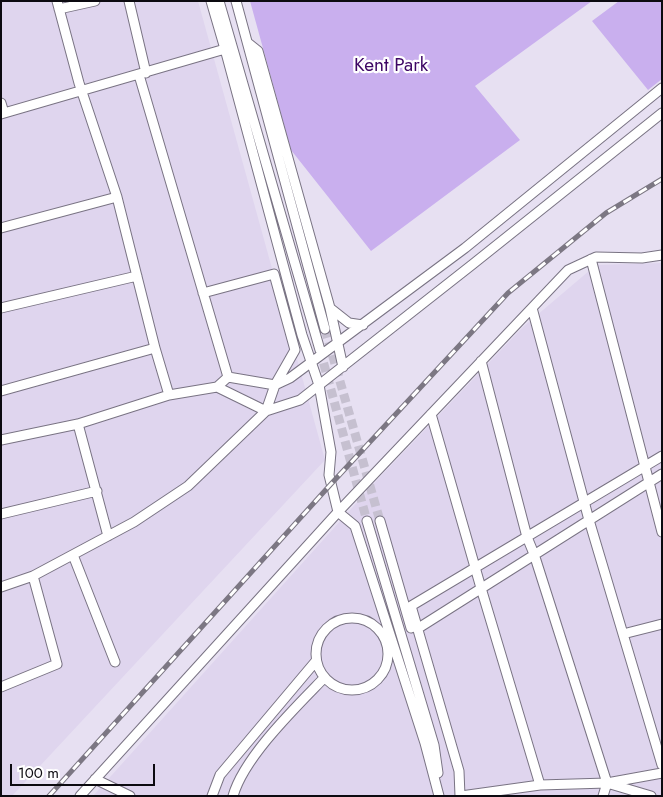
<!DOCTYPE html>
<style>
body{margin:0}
#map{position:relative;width:663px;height:797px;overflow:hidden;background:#e7e0f2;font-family:Jost,sans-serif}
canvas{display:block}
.frame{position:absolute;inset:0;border:2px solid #0c0a10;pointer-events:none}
.scale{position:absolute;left:10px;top:764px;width:145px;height:22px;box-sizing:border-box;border:2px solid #0c0a10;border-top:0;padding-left:6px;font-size:15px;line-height:18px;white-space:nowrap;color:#0c0a10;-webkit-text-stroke:4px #fff;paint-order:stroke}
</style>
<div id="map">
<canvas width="663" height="797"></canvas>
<div class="frame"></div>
<div class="scale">100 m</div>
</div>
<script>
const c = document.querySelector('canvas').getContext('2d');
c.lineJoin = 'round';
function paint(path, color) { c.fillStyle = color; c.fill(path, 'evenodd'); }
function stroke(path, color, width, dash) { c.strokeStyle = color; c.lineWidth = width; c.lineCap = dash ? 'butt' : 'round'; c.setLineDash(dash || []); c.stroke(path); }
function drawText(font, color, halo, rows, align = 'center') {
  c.font = font + ' Jost,sans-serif'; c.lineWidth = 4.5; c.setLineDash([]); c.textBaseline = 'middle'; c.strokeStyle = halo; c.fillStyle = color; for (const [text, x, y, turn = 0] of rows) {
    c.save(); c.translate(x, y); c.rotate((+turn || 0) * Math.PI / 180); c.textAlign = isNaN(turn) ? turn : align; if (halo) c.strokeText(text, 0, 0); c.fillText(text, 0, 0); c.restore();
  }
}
const built = new Path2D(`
 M 1,1 L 198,1 L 325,460 L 12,796 L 1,796 Z
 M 662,263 L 662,796 L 93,796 L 378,479 L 523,327 L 596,265 Z`);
const green = new Path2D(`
 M 250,1 L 592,1 L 475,86 L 520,140 L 371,251 L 291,150 Z
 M 619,1 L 662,1 L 662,79 L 648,90 L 592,21 Z`);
const minorTunnel = new Path2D(`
 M 325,329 L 380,521
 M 320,350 L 367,521`);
const minor = new Path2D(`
 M 57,1 L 79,83 L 117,197 L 155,348 L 169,395
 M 129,1 L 146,73
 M 211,1 L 225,49 L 302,335 L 319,385 L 331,452 L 329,475 L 338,512 L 355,526 L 425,743 L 439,796
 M 219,1 L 320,350
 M 236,1 L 325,329
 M 59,9 L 95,1
 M 248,43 L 258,51 L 330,308 L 349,323 L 363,325
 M 139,75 L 228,377
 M 1,103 L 4,113
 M 1,114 L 225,49
 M 1,228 L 117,197
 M 591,259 L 662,532
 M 203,293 L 274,274 L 295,350 L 275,385 L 266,411 L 217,387
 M 1,308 L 137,276
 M 330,308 L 343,367
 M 532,308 L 589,520 L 662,765
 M 481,361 L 527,537 L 534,554 L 607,783
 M 228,377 L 275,385 L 290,378 L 465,248 L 662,88
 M 1,391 L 155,348
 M 431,414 L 481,588 L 540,785
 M 78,424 L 108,536
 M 1,440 L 78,424 L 169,395 L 217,387 L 228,377
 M 1,514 L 97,491
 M 367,521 L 434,745 L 438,773
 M 380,521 L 411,628
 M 73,555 L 115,662
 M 1,587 L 33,576 L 134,522 L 188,486 L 266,411 L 300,400 L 473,264 L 662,113
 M316 654a36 36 0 1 1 72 0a36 36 0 1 1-72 0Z
 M 417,629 L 662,474
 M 623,634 L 662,624
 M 1,687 L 57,664 L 33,576
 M 95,779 L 130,796
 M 80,796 L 338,512 L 568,270 L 596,257 L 642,258 L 662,255
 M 212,796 L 220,775 L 316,661
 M 233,796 C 244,757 296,707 324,678
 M 460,796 L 459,771 L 411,606 L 662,456
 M 461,796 L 540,785 L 607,783 L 662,773
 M 603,796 L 607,783 L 651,796`);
const rail = new Path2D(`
 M 49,796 L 331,484 L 508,293 L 606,213 L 662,179`);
const parkNames = [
 ["Kent Park",391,66]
];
paint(built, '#dfd5ee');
paint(green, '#c9afee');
stroke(minorTunnel, '#c6c0d0', 9, [9, 4.5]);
stroke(minor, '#797383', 11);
stroke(minor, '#fff', 9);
stroke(rail, '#7c7783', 5);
stroke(rail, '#fff', 3, [9]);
drawText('19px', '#3d0664', '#fff', parkNames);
</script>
